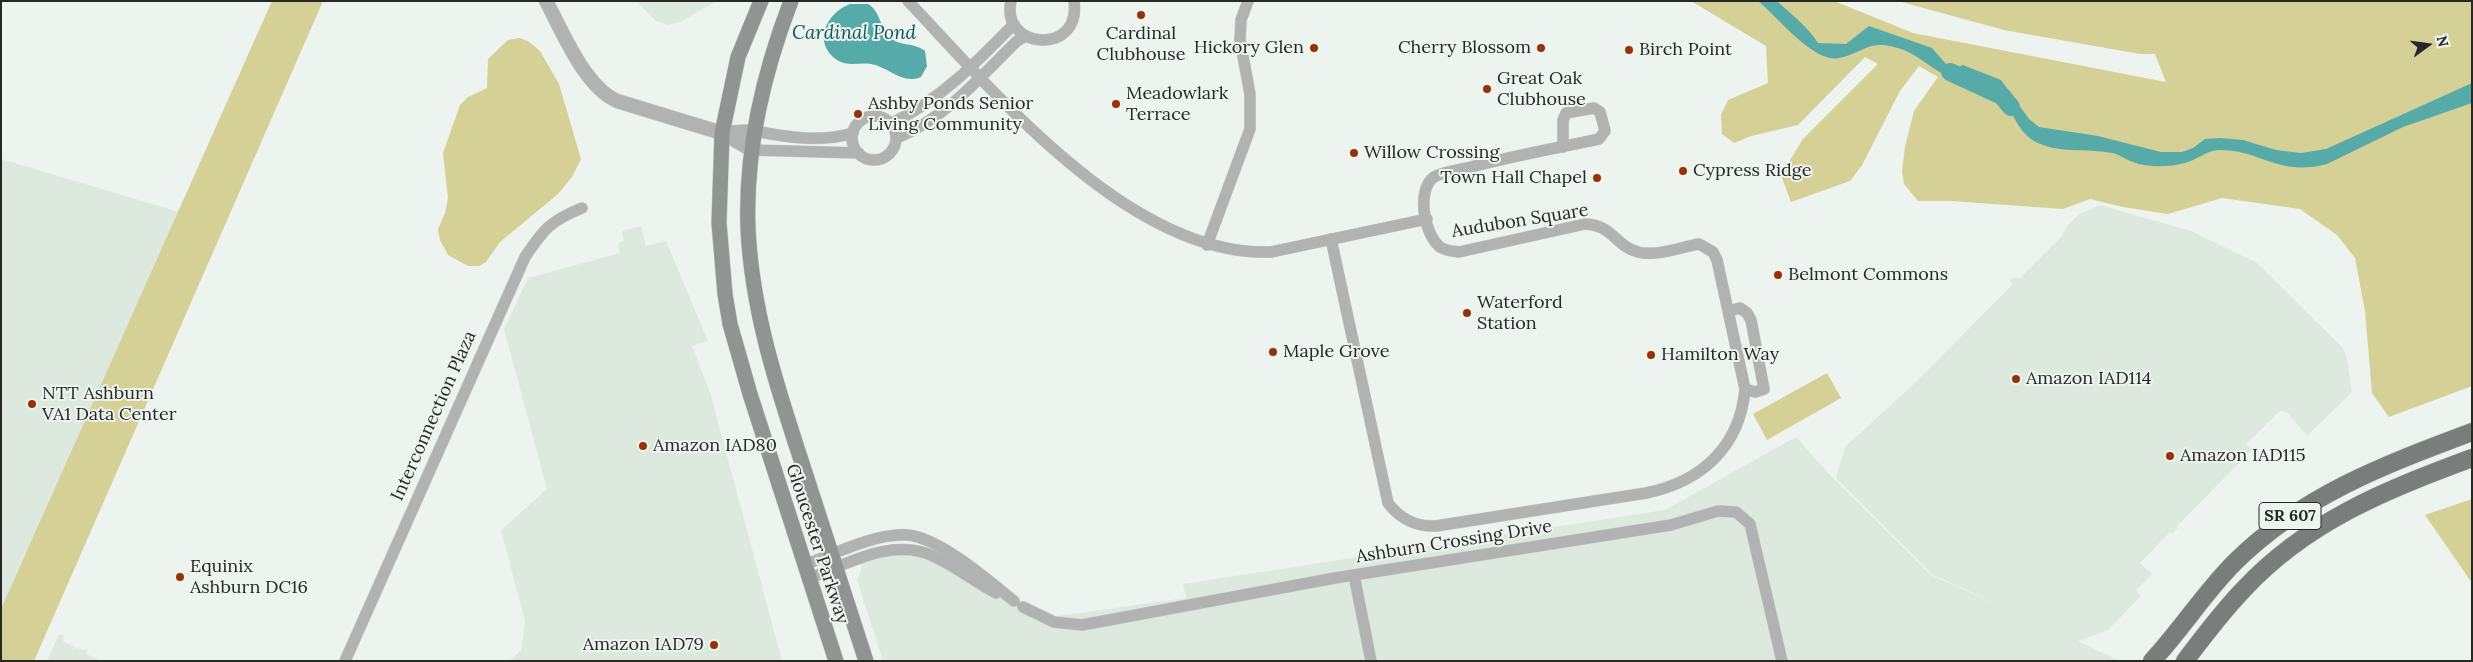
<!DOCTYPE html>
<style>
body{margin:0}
#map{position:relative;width:2473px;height:662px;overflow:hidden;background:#edf3ee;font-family:Lora,serif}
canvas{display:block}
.frame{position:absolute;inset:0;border:2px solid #262826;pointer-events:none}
.north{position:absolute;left:2403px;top:20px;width:50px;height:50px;-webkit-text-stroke:4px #edf3ee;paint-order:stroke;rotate:76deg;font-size:14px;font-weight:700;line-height:20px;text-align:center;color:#262826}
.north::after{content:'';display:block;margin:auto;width:18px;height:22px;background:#262826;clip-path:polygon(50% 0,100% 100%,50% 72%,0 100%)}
</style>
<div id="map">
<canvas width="2473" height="662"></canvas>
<div class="frame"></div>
<div class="north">N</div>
</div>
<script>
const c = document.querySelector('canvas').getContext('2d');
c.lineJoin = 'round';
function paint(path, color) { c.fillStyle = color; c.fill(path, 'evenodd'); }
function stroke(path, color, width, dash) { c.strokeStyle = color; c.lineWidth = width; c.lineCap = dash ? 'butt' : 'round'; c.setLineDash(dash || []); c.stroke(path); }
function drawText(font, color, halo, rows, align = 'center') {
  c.font = font + ' Lora,serif'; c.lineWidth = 4; c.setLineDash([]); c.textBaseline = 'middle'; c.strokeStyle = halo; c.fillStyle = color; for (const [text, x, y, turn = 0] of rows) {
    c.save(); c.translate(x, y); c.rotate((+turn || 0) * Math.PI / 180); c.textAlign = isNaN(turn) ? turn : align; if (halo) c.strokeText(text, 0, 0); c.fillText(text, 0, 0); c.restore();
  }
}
const built = new Path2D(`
 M 636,1 L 717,1 L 680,22 L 668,25 L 656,21 Z
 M 1,159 L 179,212 L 1,609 Z
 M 2100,205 L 2191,231 L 2257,263 L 2342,347 L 2346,354 L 2352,392 L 2307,436 L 2289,414 L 2281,410 L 2246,444 L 2252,450 L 2177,526 L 2178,528 L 2172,534 L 2170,532 L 2140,563 L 2152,574 L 2136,590 L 2141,596 L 2108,630 L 2078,641 L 2120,661 L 883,661 L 857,580 L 862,568 L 858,556 L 925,549 L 1044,618 L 1186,598 L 1183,584 L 1665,510 L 1796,437 L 1829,474 L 1931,575 L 2005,608 L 1932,574 L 1836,478 L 1845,447 L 1917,381 L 2012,285 L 2010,280 L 2014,277 L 2019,279 L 2062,236 L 2067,226 L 2079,214 Z
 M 641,226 L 646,246 L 666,241 L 708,341 L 692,346 L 710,392 L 782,661 L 505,661 L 512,659 L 521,650 L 525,621 L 501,530 L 547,489 L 504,329 L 528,278 L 620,253 L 618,243 L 624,241 L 622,231 Z
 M 59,634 L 64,636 L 63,641 L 78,649 L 88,650 L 86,654 L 101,661 L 47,661 Z`);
const green = new Path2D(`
 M 272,1 L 323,1 L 34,661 L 1,661 L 1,609 Z
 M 1691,1 L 1834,1 L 1913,33 L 2166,82 L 2155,54 L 2140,54 L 2004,30 L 1898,1 L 2472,1 L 2472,386 L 2389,417 L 2372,393 L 2365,311 L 2355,258 L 2337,235 L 2300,209 L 2222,198 L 2168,214 L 2123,207 L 2090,199 L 2063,209 L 1951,201 L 1918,201 L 1904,184 L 1902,171 L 1905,147 L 1914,111 L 1938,77 L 1919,66 L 1900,91 L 1862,165 L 1850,181 L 1791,202 L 1781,175 L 1803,139 L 1878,64 L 1865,57 L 1798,125 L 1751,136 L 1734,143 L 1722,134 L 1721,115 L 1728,100 L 1768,83 L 1766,46 Z
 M 519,38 L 528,41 L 540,51 L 559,84 L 581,159 L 572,177 L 558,194 L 500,242 L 486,262 L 479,266 L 468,266 L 448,255 L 440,240 L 438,229 L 445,213 L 448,198 L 443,153 L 460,105 L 468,97 L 487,88 L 488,59 L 508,40 Z
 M 1827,373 L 1841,398 L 1767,440 L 1753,414 Z
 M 2472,499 L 2472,583 L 2425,515 Z`);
const water = new Path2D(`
 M 1758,1 L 1777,1 C 1790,13 1810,29 1818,43 L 1846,44 L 1869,26 L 1932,48 L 1946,64 L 1956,68 L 1963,65 L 2001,80 L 2029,119 L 2039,127 L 2098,136 L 2161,152 L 2182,152 L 2193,148 L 2205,139 L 2220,138 L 2243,140 L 2276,150 L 2301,153 L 2326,149 L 2472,83 L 2472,103 L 2403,127 L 2327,164 C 2279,177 2261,150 2220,150 C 2207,150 2197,160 2185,163 C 2170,167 2148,168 2133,162 C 2126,160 2119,154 2112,153 C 2087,148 2057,154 2034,141 C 2018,132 2013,111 2002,99 C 1985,82 1962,84 1943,74 C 1929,66 1916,54 1901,49 C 1868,38 1866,52 1839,58 C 1814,64 1777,16 1758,1 Z
 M 850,4 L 868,4 C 881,12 879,26 889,37 C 900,47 914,42 925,51 L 927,66 L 921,77 C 902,85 889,67 871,64 C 860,62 848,67 837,60 C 812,43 826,13 850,4 Z`);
const river = new Path2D(`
 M 1950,72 L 2002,96 L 2011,107`);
const minor = new Path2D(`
 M 908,1 C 996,94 1131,257 1271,252 L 1427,219
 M 1011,1 C 1000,50 1082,56 1074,1
 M852 138a22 22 0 1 1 44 0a22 22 0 1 1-44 0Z
 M 892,123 C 940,100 977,62 1014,24
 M 755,131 C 786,137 821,143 853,133
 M 897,138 C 947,117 979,78 1017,41 L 1026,36
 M 1563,147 L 1563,120 L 1566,113 L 1594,108 L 1600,112 L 1605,131 L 1599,139 C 1557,148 1513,156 1471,167 C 1459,170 1445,171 1434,177 C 1416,190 1424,234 1440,247 C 1446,251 1452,251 1459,252 L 1585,224 C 1613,225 1615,246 1638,252 C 1656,257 1681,247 1699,244 L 1713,252 L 1717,260 L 1745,389 L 1755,392 L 1764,389 L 1751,320 L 1747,313 L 1740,308 L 1729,311
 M 752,150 L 859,153
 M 1331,239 L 1388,503 C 1400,519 1417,527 1436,526 L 1646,493 C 1701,482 1740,447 1745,389
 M 1207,245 L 1250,129 L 1250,94 L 1240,40 L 1241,20 L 1248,1
 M 804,565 C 834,554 875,533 907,535 C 939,537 989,581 1014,601
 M 1354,575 L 1371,661
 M 808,579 C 847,564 892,537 933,556 C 955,566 975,582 996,593
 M 1023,607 L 1054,622 L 1082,625 L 1335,578 L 1671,525 L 1718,511 L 1736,512 L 1750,524 L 1782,661
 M 345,661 L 525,257 C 544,229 550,221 582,208`);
const tertiary = new Path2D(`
 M 546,1 C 563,32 584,86 617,101 L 722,133 L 752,150
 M 723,133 L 755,131`);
const secondary = new Path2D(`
 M 761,1 L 738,57 L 722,133 L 719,223 L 725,294 L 730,324 L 750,394 L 836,661
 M 791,1 C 763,74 745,150 748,229 C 752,310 776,384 801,460 C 822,527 844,594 866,661`);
const primary = new Path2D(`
 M 2152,661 C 2181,630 2204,593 2235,562 C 2303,495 2384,465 2472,432
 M 2185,661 C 2203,637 2222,612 2243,590 C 2307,521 2386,490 2472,458`);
const markers = [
 [1141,15,5,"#973108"],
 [1314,48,5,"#973108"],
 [1541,48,5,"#973108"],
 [1629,50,5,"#973108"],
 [1487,89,5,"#973108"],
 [1116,104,5,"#973108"],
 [858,114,5,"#973108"],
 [1354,153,5,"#973108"],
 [1683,171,5,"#973108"],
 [1597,178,5,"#973108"],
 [1778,275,5,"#973108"],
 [1467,313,5,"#973108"],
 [1273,352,5,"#973108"],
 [1651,355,5,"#973108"],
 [2016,379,5,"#973108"],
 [32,404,5,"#973108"],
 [643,446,5,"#973108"],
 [2170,456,5,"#973108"],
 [180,577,5,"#973108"],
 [714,645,5,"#973108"]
];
const shields = [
 [2290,516,62]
];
const shieldNames = [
 ["SR 607",2290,516]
];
const poiNames = [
 ["Cardinal",1141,34,"center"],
 ["Clubhouse",1141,55,"center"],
 ["Hickory Glen",1304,48,"right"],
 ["Cherry Blossom",1531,48,"right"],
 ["Birch Point",1639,50],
 ["Great Oak",1497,79],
 ["Clubhouse",1497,100],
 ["Meadowlark",1126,94],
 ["Terrace",1126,115],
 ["Ashby Ponds Senior",868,104],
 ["Living Community",868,125],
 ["Willow Crossing",1364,153],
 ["Cypress Ridge",1693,171],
 ["Town Hall Chapel",1587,178,"right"],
 ["Belmont Commons",1788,275],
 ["Waterford",1477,303],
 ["Station",1477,324],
 ["Maple Grove",1283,352],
 ["Hamilton Way",1661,355],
 ["Amazon IAD114",2026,379],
 ["NTT Ashburn",42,394],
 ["VA1 Data Center",42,415],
 ["Amazon IAD80",653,446],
 ["Amazon IAD115",2180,456],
 ["Equinix",190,567],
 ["Ashburn DC16",190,588],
 ["Amazon IAD79",704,645,"right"]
];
const streetNames = [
 ["Audubon Square",1520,221,-9],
 ["Interconnection Plaza",434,416,-66],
 ["Ashburn Crossing Drive",1454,542,-9],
 ["Gloucester Parkway",817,544,72]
];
const waterNames = [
 ["Cardinal Pond",854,34]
];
paint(built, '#dde9df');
paint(green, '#d4d096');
paint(water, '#56aba9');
stroke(river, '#56aba9', 18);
stroke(minor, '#c9ceca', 12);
stroke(tertiary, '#c9ceca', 15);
stroke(secondary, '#c9ceca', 16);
stroke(primary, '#c9ceca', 19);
stroke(minor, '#b0b3b1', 11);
stroke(tertiary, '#b0b3b1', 14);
stroke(secondary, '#909492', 15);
stroke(primary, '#797e7c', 18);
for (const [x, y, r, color] of markers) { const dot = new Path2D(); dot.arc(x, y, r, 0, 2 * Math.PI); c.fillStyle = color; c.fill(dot); stroke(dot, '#edf3ee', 2); }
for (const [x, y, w] of shields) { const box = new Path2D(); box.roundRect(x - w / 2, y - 13.5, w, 27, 4); c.fillStyle = '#edf3ee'; c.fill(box); stroke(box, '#262826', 1); }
drawText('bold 16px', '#262826', null, shieldNames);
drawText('18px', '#262826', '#edf3ee', poiNames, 'left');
drawText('18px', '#262826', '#edf3ee', streetNames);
drawText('italic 19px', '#105958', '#edf3ee', waterNames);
</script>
